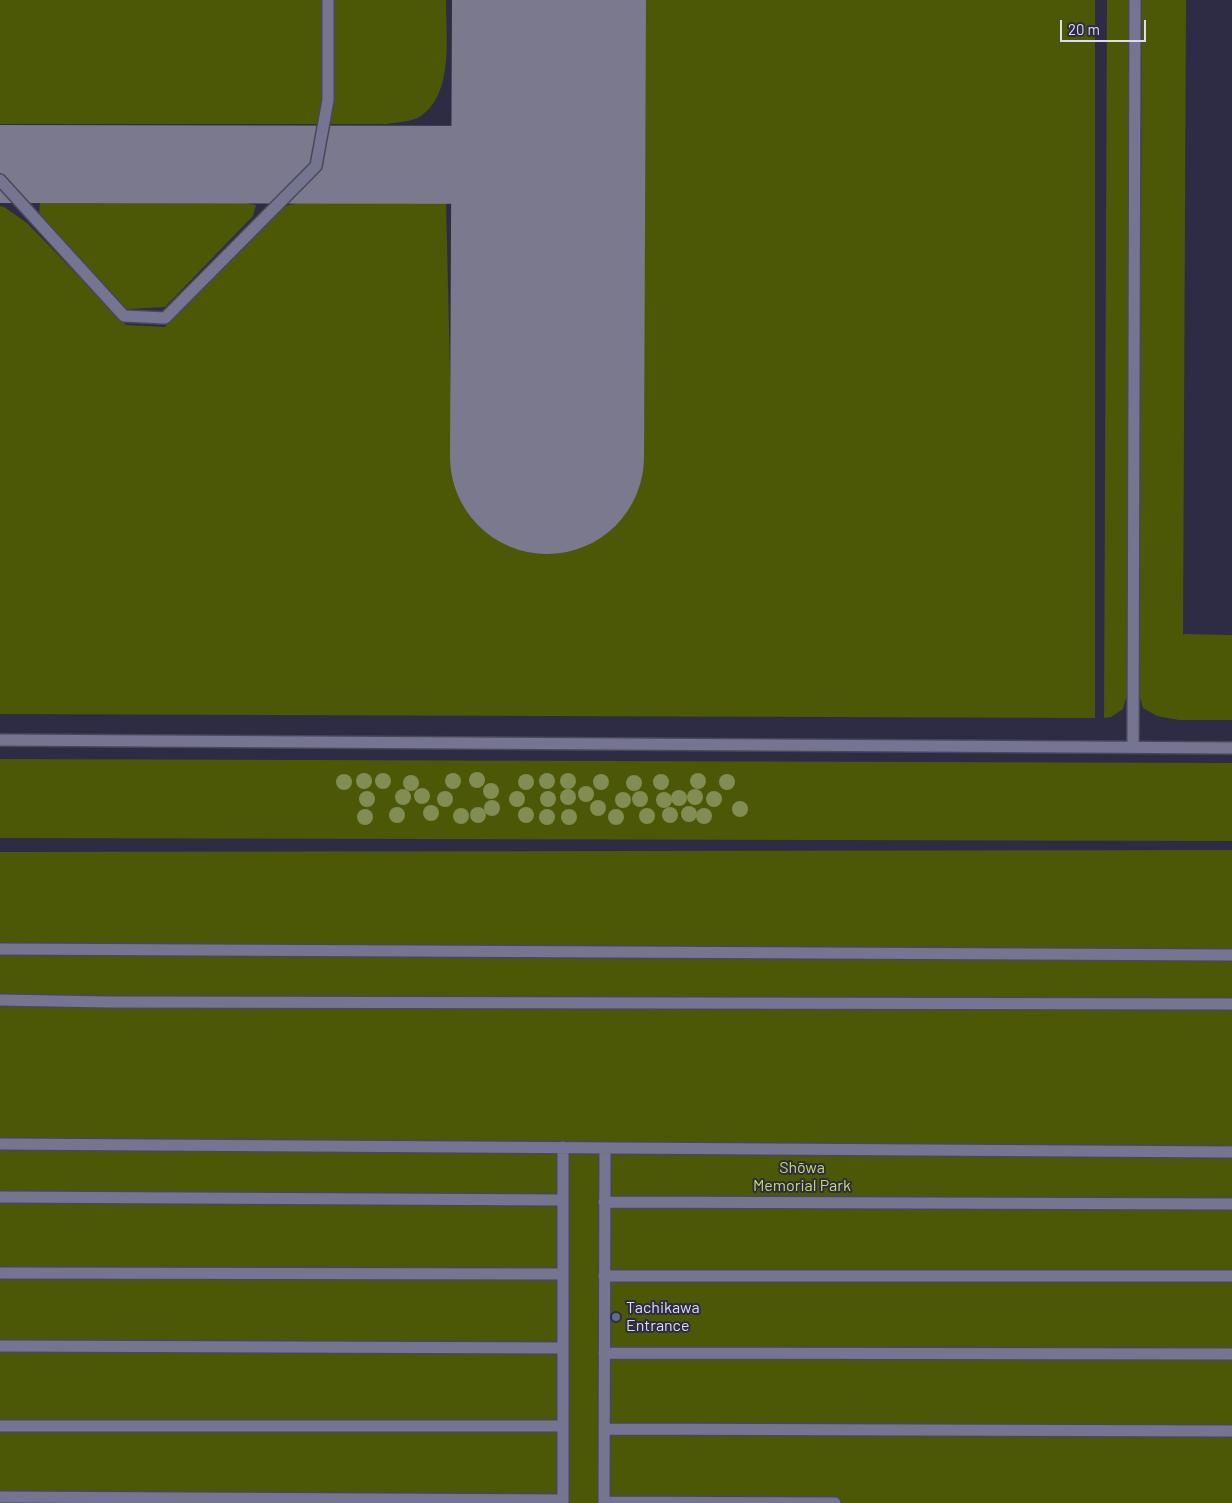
<!DOCTYPE html>
<meta charset="utf-8">
<style>
body{margin:0}
#map{position:relative;width:1232px;height:1503px;overflow:hidden;background:#2e2c44;font-family:Barlow,sans-serif}
canvas{display:block}
.scale{position:absolute;left:1060px;top:20px;width:86px;height:22px;box-sizing:border-box;border:2px solid #dcdceb;border-top:0;padding-left:6px;font-size:15px;line-height:18px;white-space:nowrap;color:#dcdceb;-webkit-text-stroke:4px #2e2c44;paint-order:stroke}
</style>
<div id="map">
<canvas width="1232" height="1503"></canvas>
<div class="scale">20 m</div>
</div>
<script>
const c = document.querySelector('canvas').getContext('2d');
c.lineJoin = 'round';
function paint(path, color) { c.fillStyle = color; c.fill(path, 'evenodd'); }
function stroke(path, color, width, dash) { c.strokeStyle = color; c.lineWidth = width; c.lineCap = dash ? 'butt' : 'round'; c.setLineDash(dash || []); c.stroke(path); }
function drawText(font, color, halo, rows, align = 'center') {
  c.font = font + ' Barlow,sans-serif'; c.lineWidth = 4; c.setLineDash([]); c.textBaseline = 'middle'; c.strokeStyle = halo; c.fillStyle = color; for (const [text, x, y, turn = 0] of rows) {
    c.save(); c.translate(x, y); c.rotate((+turn || 0) * Math.PI / 180); c.textAlign = isNaN(turn) ? turn : align; if (halo) c.strokeText(text, 0, 0); c.fillText(text, 0, 0); c.restore();
  }
}
const green = new Path2D(`
 M 0,0 L 446,0 C 446,36 454,93 421,116 C 412,122 396,122 387,124 L 0,124 Z
 M 640,0 L 1095,0 L 1095,718 L 0,714 L 0,206 L 4,207 L 27,223 L 126,325 L 165,327 L 283,207 L 299,202 L 446,201 L 452,457 L 637,459 Z
 M 1107,0 L 1130,0 L 1128,691 L 1123,709 L 1111,717 L 1104,718 Z
 M 1142,0 L 1186,0 L 1183,634 L 1232,635 L 1232,720 L 1179,720 L 1157,716 L 1143,708 L 1139,694 Z
 M 49,200 L 245,203 L 256,205 L 253,216 L 165,307 L 127,309 L 39,214 L 40,203 Z
 M 0,759 L 1232,763 L 1232,841 L 0,838 Z
 M 1232,850 L 1232,1503 L 0,1503 L 0,852 Z`);
const taxiway = new Path2D(`
 M 0,164 L 548,165`);
const runway = new Path2D(`
 M 547,457 L 549,0`);
const lane = new Path2D(`
 M 0,180 L 124,316 L 165,318 L 316,166 L 328,100 L 328,0
 M 0,740 L 1232,748
 M 1133,747 L 1135,0
 M 0,949 L 1232,955
 M 0,1000 L 108,1002 L 1232,1004
 M 0,1144 L 1232,1152
 M 563,1147 L 563,1503
 M 0,1197 L 563,1200
 M 604,1202 L 1232,1204
 M 0,1273 L 563,1274
 M 604,1276 L 1232,1276
 M 0,1346 L 563,1348
 M 604,1353 L 1232,1354
 M 0,1426 L 563,1426
 M 604,1429 L 1232,1431
 M 0,1497 L 563,1500
 M 604,1502 L 835,1503
 M 604,1503 L 605,1148`);
const trees = [
 [477,780],
 [364,781],
 [383,781],
 [453,781],
 [547,781],
 [568,781],
 [698,781],
 [344,782],
 [526,782],
 [601,782],
 [661,782],
 [727,782],
 [411,783],
 [634,783],
 [491,791],
 [586,794],
 [422,796],
 [403,797],
 [568,797],
 [695,797],
 [679,798],
 [367,799],
 [445,799],
 [517,799],
 [548,799],
 [640,799],
 [714,799],
 [623,800],
 [664,800],
 [492,808],
 [598,808],
 [740,809],
 [431,813],
 [689,814],
 [397,815],
 [478,815],
 [526,815],
 [670,815],
 [461,816],
 [647,816],
 [704,816],
 [365,817],
 [547,817],
 [569,817],
 [616,817]
];
const markers = [
 [616,1317,5,"#5c6f8a"]
];
const parkNames = [
 ["Shōwa",802,1168],
 ["Memorial Park",802,1186]
];
const poiNames = [
 ["Tachikawa",626,1308],
 ["Entrance",626,1326]
];
paint(green, '#4c5805');
stroke(taxiway, '#7a798d', 78);
stroke(runway, '#7a798d', 194);
stroke(lane, '#49485b', 14);
stroke(lane, '#767591', 11);
c.fillStyle = '#818d52';
for (const [x, y] of trees) { c.beginPath(); c.arc(x, y, 8, 0, 2 * Math.PI); c.fill(); }
for (const [x, y, r, color] of markers) { const dot = new Path2D(); dot.arc(x, y, r, 0, 2 * Math.PI); c.fillStyle = color; c.fill(dot); stroke(dot, '#2e2c44', 2); }
drawText('16px', '#c5dd5d', '#2e2c44', parkNames);
drawText('16px', '#dcdceb', '#2e2c44', poiNames, 'left');
</script>
